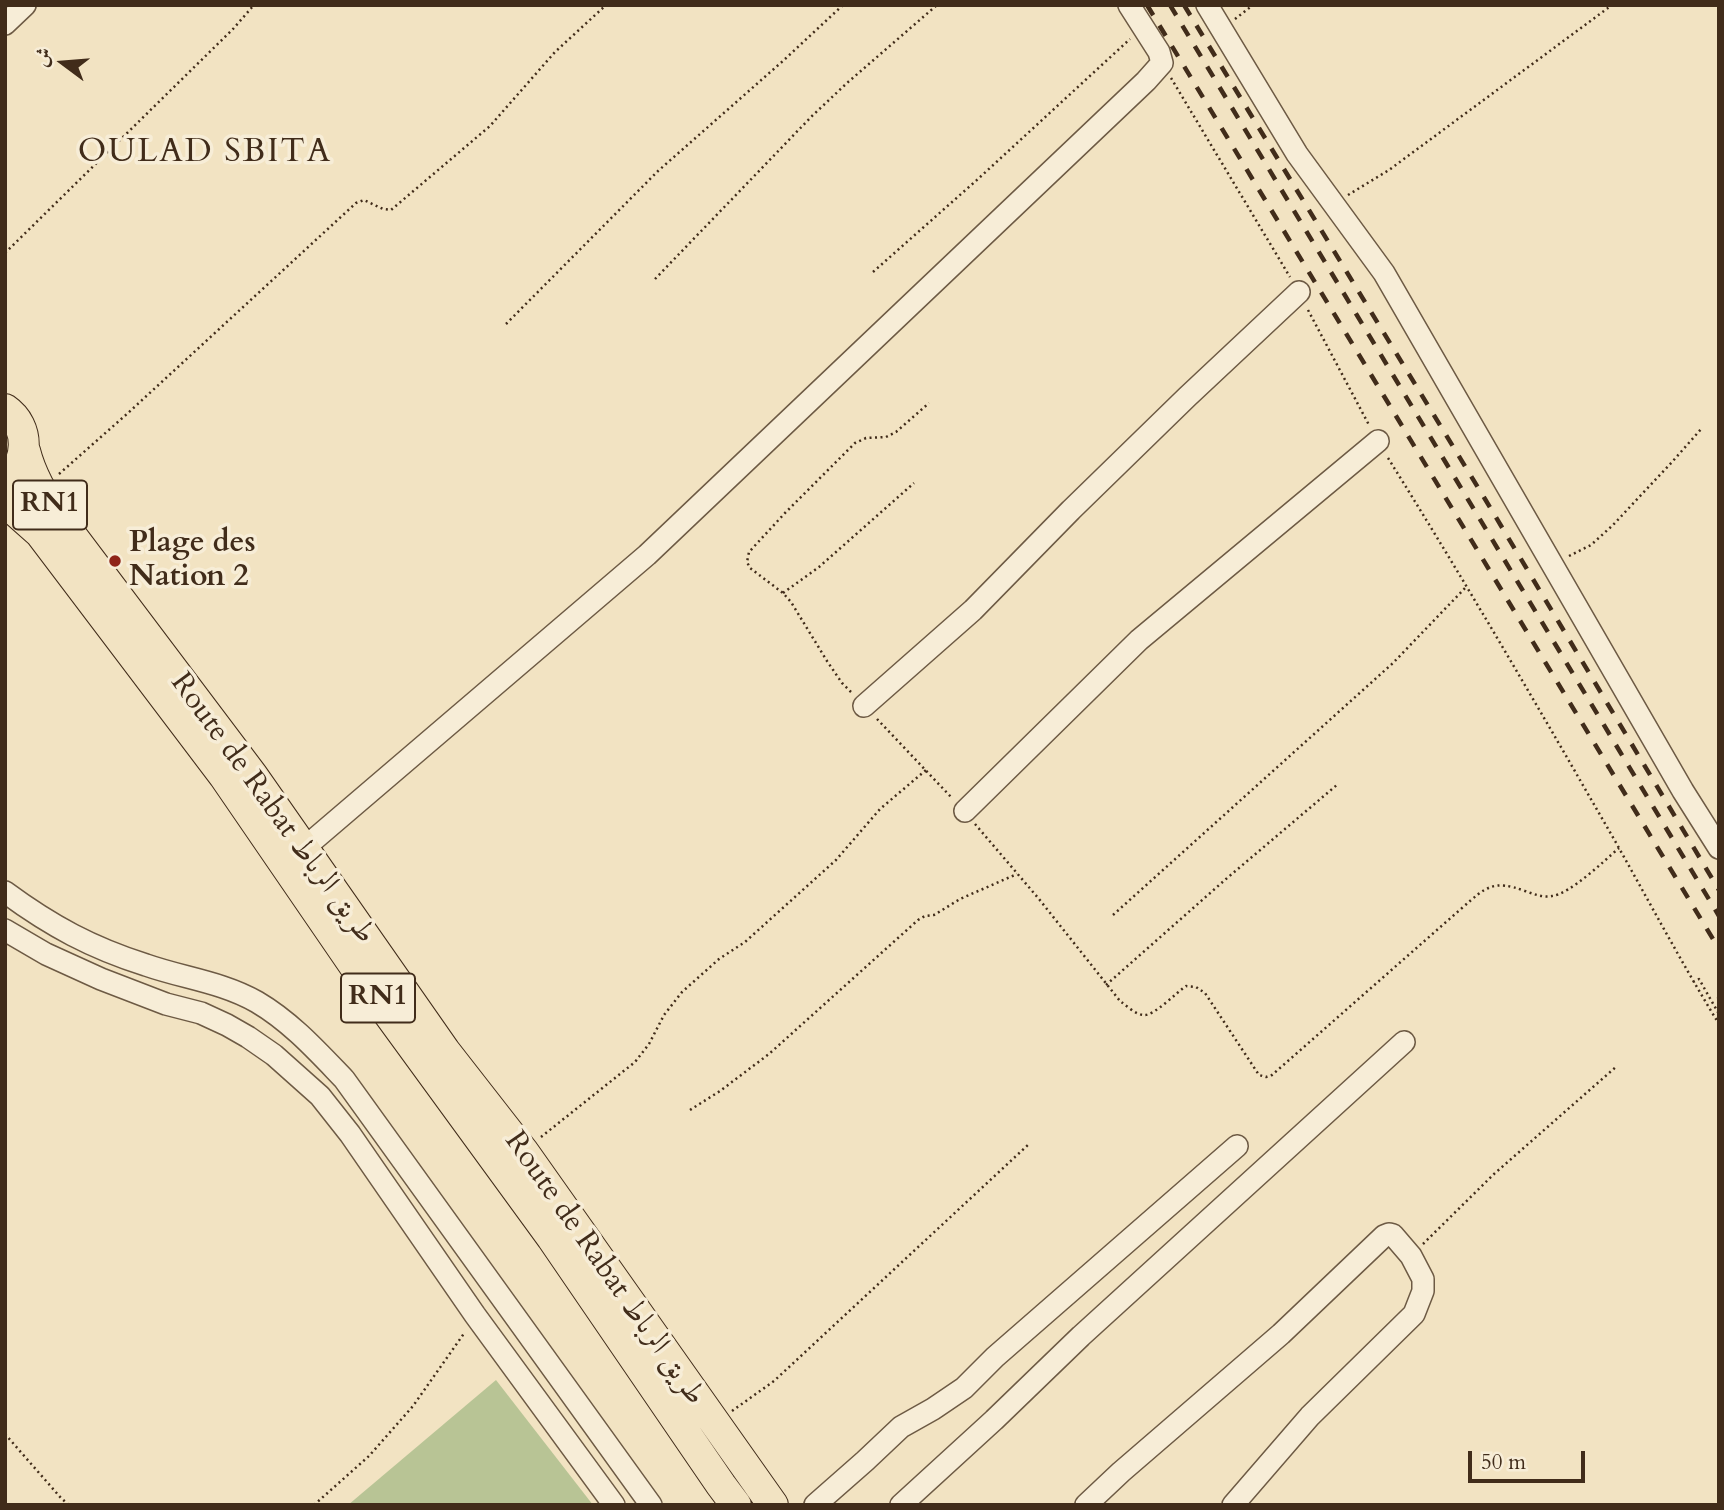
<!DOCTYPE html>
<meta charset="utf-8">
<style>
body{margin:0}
#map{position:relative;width:1724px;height:1510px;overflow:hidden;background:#f2e3c2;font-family:Cardo,Amiri,serif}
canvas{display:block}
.frame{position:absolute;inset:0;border:7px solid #412c1a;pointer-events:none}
.north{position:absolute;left:28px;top:28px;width:70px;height:70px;-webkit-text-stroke:5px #f7edd7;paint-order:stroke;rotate:286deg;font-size:19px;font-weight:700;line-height:28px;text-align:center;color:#412c1a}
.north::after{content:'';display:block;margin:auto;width:24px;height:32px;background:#412c1a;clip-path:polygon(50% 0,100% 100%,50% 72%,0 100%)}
.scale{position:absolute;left:1468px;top:1451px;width:117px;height:32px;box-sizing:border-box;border:4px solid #412c1a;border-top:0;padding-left:9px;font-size:21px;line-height:24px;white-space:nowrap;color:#412c1a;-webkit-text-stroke:5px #f7edd7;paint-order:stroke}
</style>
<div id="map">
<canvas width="1724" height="1510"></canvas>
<div class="frame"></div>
<div class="north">ش</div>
<div class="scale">50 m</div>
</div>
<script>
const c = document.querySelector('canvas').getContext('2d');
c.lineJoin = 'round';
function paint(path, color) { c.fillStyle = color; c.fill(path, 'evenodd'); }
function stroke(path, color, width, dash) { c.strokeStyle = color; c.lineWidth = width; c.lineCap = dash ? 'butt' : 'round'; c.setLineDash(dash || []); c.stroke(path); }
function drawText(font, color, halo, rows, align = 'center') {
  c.font = font + ' Cardo,Amiri,serif'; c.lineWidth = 7; c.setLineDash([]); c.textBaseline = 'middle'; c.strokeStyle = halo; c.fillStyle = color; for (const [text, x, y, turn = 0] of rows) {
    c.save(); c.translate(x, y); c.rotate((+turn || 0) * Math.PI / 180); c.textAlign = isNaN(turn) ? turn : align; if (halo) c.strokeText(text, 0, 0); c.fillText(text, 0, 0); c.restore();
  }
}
const green = new Path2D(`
 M 496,1380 L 593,1505 L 348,1505 Z`);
const path = new Path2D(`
 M 1235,19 L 1253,5
 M 1171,78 L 1290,277
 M 1348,195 L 1389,170 L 1612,5
 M 5,253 L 233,29 L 254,5
 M 873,272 L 978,179 L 1130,39
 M 655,279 L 812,116 L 847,83 L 937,5
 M 1308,310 L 1369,425
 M 506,324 L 658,171 L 784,60 L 843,5
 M 1388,458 C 1468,586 1544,717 1619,848 C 1652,907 1684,967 1719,1024
 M 59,474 L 128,413 L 356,203 L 364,200 L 383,209 L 391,210 L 490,126 L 555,52 L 606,5
 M 1569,556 L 1591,545 L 1613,525 L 1672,462 L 1702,428
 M 783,593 L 819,567 L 914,483
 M 851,692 L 842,683 L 827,661 L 791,602 L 783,593 L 750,568 L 747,562 L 749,552 L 785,513 L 855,443 L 866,438 L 886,437 L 896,432 L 929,403
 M 877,719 L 952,798
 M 975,824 L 1039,899 L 1120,1001 C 1127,1006 1136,1015 1144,1015 C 1154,1016 1177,992 1186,986 L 1196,987 L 1205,993 L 1259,1075 L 1266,1077 L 1272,1075 L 1462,908 C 1486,887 1493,879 1525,891 C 1534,894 1543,898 1552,896 C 1570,894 1604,861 1619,848
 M 1113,915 L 1393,663 L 1467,586
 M 1693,982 L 1699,979 L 1719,1014
 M 1106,985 L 1226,879 L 1338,784
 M 1719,998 L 1717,999 L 1719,1001
 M 690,1110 L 720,1091 L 769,1054 L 918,920 L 925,916 L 934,915 L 939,912 L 960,899 L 1017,874
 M 541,1137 L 635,1062 L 649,1044 L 664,1015 L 682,992 L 719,959 L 745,942 L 836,860 L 880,809 L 926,770
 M 1423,1244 L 1494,1174 L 1617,1066
 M 732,1411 L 774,1381 L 1029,1144
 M 5,1434 L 61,1498 L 69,1505
 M 314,1505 L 369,1456 L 413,1406 L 465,1332`);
const minor = new Path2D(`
 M 1207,5 L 1297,154 L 1384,273 L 1683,791 L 1719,848
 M 5,24 L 25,5
 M 864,706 L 973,610 L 1071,510 L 1187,397 L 1299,292
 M 965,811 L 1139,640 L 1378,441
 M 303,849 L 647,555 L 1146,81 L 1162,63 L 1159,52 L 1129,5
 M 5,892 C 51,926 92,948 146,965 C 183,978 222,982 257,1002 C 291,1022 317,1051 344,1079 L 651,1505
 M 5,930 L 46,954 L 101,979 L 166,1004 L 201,1013 L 227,1025 L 248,1037 L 274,1055 L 320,1096 L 350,1134 L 475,1315 L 614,1505
 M 815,1505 L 865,1461 L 901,1427 L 933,1409 L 964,1388 L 995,1357 L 1237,1146
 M 901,1505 L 994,1420 L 1081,1336 L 1404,1042
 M 1086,1505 L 1121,1472 L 1281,1334 L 1384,1236 L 1389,1234 L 1393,1235 L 1411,1256 L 1423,1279 L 1423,1291 L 1414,1314 L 1310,1416 L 1233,1505`);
const highway = new Path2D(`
 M 5,409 C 31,427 29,463 5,482
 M 25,451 C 31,475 43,495 57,516 L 253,776 L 445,1051 L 523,1151 L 773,1505
 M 5,502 L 40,533 L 224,776 L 366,983 L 552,1238 L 721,1485 L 736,1505`);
const rail = new Path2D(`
 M 1147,5 L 1719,949
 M 1170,5 L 1719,916
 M 1184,5 L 1485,499 L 1719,890`);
const markers = [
 [115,561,7,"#8f2418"]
];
const shields = [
 [50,505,74],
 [378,998,74]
];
const shieldNames = [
 ["RN1",50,505],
 ["RN1",378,998]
];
const poiNames = [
 ["Plage des",129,544],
 ["Nation 2",129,578]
];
const streetNames = [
 ["Route de Rabat طريق الرباط",272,809,54],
 ["Route de Rabat طريق الرباط",604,1269,55]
];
const quarterNames = [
 ["OULAD SBITA",205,153]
];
paint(green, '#b8c495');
stroke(minor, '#6d5a44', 24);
stroke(highway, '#412c1a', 32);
stroke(path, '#412c1a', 2.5, [2, 3.5]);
stroke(minor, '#f7edd7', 21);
stroke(highway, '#f2e3c2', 30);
stroke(rail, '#412c1a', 4.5, [12, 12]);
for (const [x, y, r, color] of markers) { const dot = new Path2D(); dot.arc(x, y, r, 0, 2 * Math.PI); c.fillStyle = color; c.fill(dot); stroke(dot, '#f7edd7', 2.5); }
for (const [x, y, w] of shields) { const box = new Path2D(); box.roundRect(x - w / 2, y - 24.5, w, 49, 5); c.fillStyle = '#f7edd7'; c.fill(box); stroke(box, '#412c1a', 2); }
drawText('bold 28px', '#412c1a', null, shieldNames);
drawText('bold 30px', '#412c1a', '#f7edd7', poiNames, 'left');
drawText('30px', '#412c1a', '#f7edd7', streetNames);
c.letterSpacing = '2px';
drawText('33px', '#412c1a', '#f7edd7', quarterNames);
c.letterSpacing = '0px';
</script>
